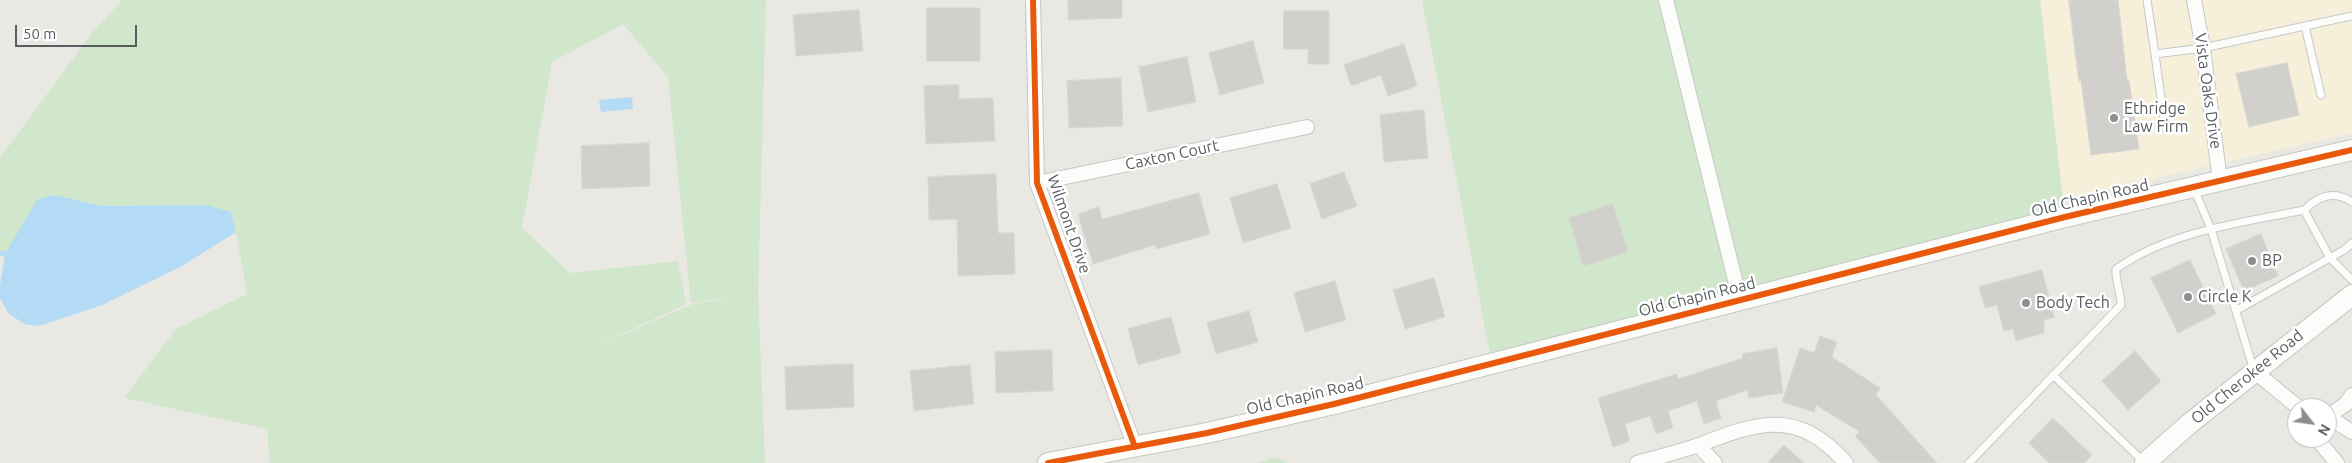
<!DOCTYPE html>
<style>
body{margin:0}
#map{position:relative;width:2352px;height:463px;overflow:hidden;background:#eae8e2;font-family:Ubuntu,sans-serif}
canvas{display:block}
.north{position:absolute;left:2287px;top:398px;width:50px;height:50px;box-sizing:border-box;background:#fff;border:1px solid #bcbec0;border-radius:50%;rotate:120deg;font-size:14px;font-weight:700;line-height:20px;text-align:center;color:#585d62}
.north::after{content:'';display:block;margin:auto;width:18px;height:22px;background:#8b8e8f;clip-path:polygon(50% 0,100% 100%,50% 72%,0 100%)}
.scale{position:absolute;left:15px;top:25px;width:122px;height:22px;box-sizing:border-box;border:2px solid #585d62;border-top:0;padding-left:6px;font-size:15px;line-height:18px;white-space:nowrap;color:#585d62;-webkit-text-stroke:4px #fff;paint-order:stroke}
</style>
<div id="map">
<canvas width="2352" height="463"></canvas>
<div class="north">N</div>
<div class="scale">50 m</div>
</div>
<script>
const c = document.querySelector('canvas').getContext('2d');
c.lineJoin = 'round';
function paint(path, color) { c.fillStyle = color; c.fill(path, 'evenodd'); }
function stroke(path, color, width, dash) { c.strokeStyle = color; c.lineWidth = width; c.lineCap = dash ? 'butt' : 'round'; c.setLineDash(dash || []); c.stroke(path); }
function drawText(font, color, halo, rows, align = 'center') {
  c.font = font + ' Ubuntu,sans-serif'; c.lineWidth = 5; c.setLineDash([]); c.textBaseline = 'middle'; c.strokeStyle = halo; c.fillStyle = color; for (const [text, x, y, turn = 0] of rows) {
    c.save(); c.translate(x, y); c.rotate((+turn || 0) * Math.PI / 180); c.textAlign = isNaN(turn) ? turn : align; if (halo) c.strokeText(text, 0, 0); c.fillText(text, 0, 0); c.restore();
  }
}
const commercial = new Path2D(`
 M 2040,0 L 2352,0 L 2352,133 L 2062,200 Z`);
const green = new Path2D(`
 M 122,0 L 766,0 L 758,293 L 765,463 L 270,463 L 267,429 L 124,398 L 176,329 L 247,294 L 236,232 L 207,205 L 102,206 L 53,196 L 5,254 L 0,253 L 0,158 L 92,33 ZM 623,24 L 668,77 L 691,303 L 736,296 L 690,305 L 582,353 L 686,304 L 678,261 L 570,273 L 522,228 L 552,62 Z
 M 1422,0 L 2040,0 L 2065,217 L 1492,364 Z
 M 1275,457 L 1287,463 L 1257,463 Z`);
const water = new Path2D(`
 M 632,97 L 633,109 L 601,112 L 599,100 Z
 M 53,195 L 102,206 L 207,205 L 231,212 L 236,232 L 182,266 L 100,306 L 39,326 L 24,324 L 8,313 L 0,298 L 0,285 L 5,254 L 37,200 Z`);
const stream = new Path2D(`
 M 0,253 L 5,254`);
const building = new Path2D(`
 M 1068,0 L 1122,0 L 1122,18 L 1069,20 Z
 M 2069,0 L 2118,0 L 2127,80 L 2129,80 L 2139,149 L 2091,155 L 2081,80 L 2079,81 Z
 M 927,8 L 980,8 L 980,61 L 927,61 Z
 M 859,10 L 863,51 L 796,56 L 793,15 Z
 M 1284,11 L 1329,11 L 1329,64 L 1308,64 L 1308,49 L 1284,49 Z
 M 1253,41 L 1264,83 L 1220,95 L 1209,53 Z
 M 1404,44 L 1417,86 L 1388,96 L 1381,75 L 1351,86 L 1344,65 Z
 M 1187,57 L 1196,102 L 1148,112 L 1139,67 Z
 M 2287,63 L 2299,115 L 2249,127 L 2236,74 Z
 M 1121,78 L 1123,126 L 1069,128 L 1067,81 Z
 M 959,85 L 959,99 L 993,98 L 995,141 L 926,144 L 924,86 Z
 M 1424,110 L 1428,158 L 1384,162 L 1380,115 Z
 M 649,143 L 650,186 L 582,189 L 581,146 Z
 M 1344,172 L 1357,206 L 1322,219 L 1310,184 Z
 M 996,174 L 998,233 L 1014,233 L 1015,274 L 958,276 L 957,219 L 929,220 L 928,177 Z
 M 1277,184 L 1291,228 L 1243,243 L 1230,198 Z
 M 1199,193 L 1210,234 L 1156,249 L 1155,245 L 1093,264 L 1078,214 L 1099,207 L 1102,219 Z
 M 1613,204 L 1628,252 L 1583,266 L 1569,218 Z
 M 2261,234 L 2278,276 L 2244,291 L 2226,249 Z
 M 2190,260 L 2216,314 L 2178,333 L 2151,278 Z
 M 2042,270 L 2054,317 L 2044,320 L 2044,333 L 2016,341 L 2013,329 L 2004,331 L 1997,305 L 1985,308 L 1979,287 Z
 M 1434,278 L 1445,317 L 1405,329 L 1393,290 Z
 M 1335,281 L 1346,320 L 1305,332 L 1294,293 Z
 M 1249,311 L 1258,342 L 1216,354 L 1207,323 Z
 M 1171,317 L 1181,353 L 1138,365 L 1128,329 Z
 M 1820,336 L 1837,342 L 1832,357 L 1880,388 L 1876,395 L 1937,463 L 1880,463 L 1855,436 L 1860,432 L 1816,405 L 1814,412 L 1782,402 L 1800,348 L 1814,353 Z
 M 1777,348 L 1783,393 L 1749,398 L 1747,390 L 1716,401 L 1721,418 L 1704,424 L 1697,401 L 1668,411 L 1673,428 L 1656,434 L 1650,416 L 1625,424 L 1630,441 L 1613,447 L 1598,398 L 1677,374 L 1678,379 L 1743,358 L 1742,354 Z
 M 1052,350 L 1053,391 L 996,393 L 995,352 Z
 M 2135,351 L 2161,381 L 2128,410 L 2102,381 Z
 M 853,364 L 854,407 L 786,410 L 785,367 Z
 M 970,365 L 974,404 L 914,411 L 910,371 Z
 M 2053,418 L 2092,455 L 2084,463 L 2049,463 L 2029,443 Z
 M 1784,445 L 1804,463 L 1768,463 Z`);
const lane = new Path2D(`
 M 2147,0 L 2155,54 L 2203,48 L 2352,16
 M 2305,26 L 2321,95
 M 2155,54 L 2165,127
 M 2194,189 L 2211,229 L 2254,371
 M 2304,210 L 2330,258 L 2352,280
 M 2237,310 L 2344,250 L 2352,243
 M 2053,375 L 2145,463
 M 1969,463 L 2121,305 C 2121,291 2115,282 2116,269 C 2170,231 2241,223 2304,210 C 2319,196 2333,190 2352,202`);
const street = new Path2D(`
 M 1033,0 L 1037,183 L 1135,447
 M 1666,0 L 1740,300
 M 2194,0 L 2203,48 L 2220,181
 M 1037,183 L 1307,127
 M 2254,371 L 2299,408
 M 2327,416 L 2352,432
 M 2328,416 L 2346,404 L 2352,395
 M 2316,438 L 2337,463
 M 1698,445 L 1715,463
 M 1637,463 C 1657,457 1679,452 1699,445 C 1760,421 1798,409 1846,463`);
const secondary = new Path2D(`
 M 1048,463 L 1207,433 L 1334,404 L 2065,217 L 2352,150
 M 2145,463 L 2189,424 L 2352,295`);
const cycleway = new Path2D(`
 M 1033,0 L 1037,183 L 1135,447
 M 1048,463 L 1207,433 L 1334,404 L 2065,217 L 2352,150`);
const markers = [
 [2114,118,5,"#8b8e8f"],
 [2252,261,5,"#8b8e8f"],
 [2188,297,5,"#8b8e8f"],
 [2026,303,5,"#8b8e8f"]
];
const streetNames = [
 ["Vista Oaks Drive",2208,91,82],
 ["Caxton Court",1172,155,-12],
 ["Old Chapin Road",2090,198,-13],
 ["Wilmont Drive",1069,224,71],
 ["Old Chapin Road",1697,297,-14],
 ["Old Cherokee Road",2247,377,-39],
 ["Old Chapin Road",1305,396,-13]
];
const poiNames = [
 ["Ethridge",2124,109],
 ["Law Firm",2124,127],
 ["BP",2262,261],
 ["Circle K",2198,297],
 ["Body Tech",2036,303]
];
paint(commercial, '#f6efd9');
paint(green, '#d0e7cb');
paint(water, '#b4dbf6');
stroke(stream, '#b4dbf6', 5);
paint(building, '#d1d0cc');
stroke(building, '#d9d7d2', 1);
stroke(lane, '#c7c7c7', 9);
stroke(street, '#c7c7c7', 16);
stroke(secondary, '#c7c7c6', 22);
stroke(lane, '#fcfcfb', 7);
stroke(street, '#fcfcfb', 14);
stroke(secondary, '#fcfcfb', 20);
stroke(cycleway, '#e8590c', 6);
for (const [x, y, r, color] of markers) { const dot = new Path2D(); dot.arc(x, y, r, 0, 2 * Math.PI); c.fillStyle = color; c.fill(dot); stroke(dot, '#fff', 2); }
drawText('16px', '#585d62', '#fff', streetNames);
drawText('16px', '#585d62', '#fff', poiNames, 'left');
</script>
